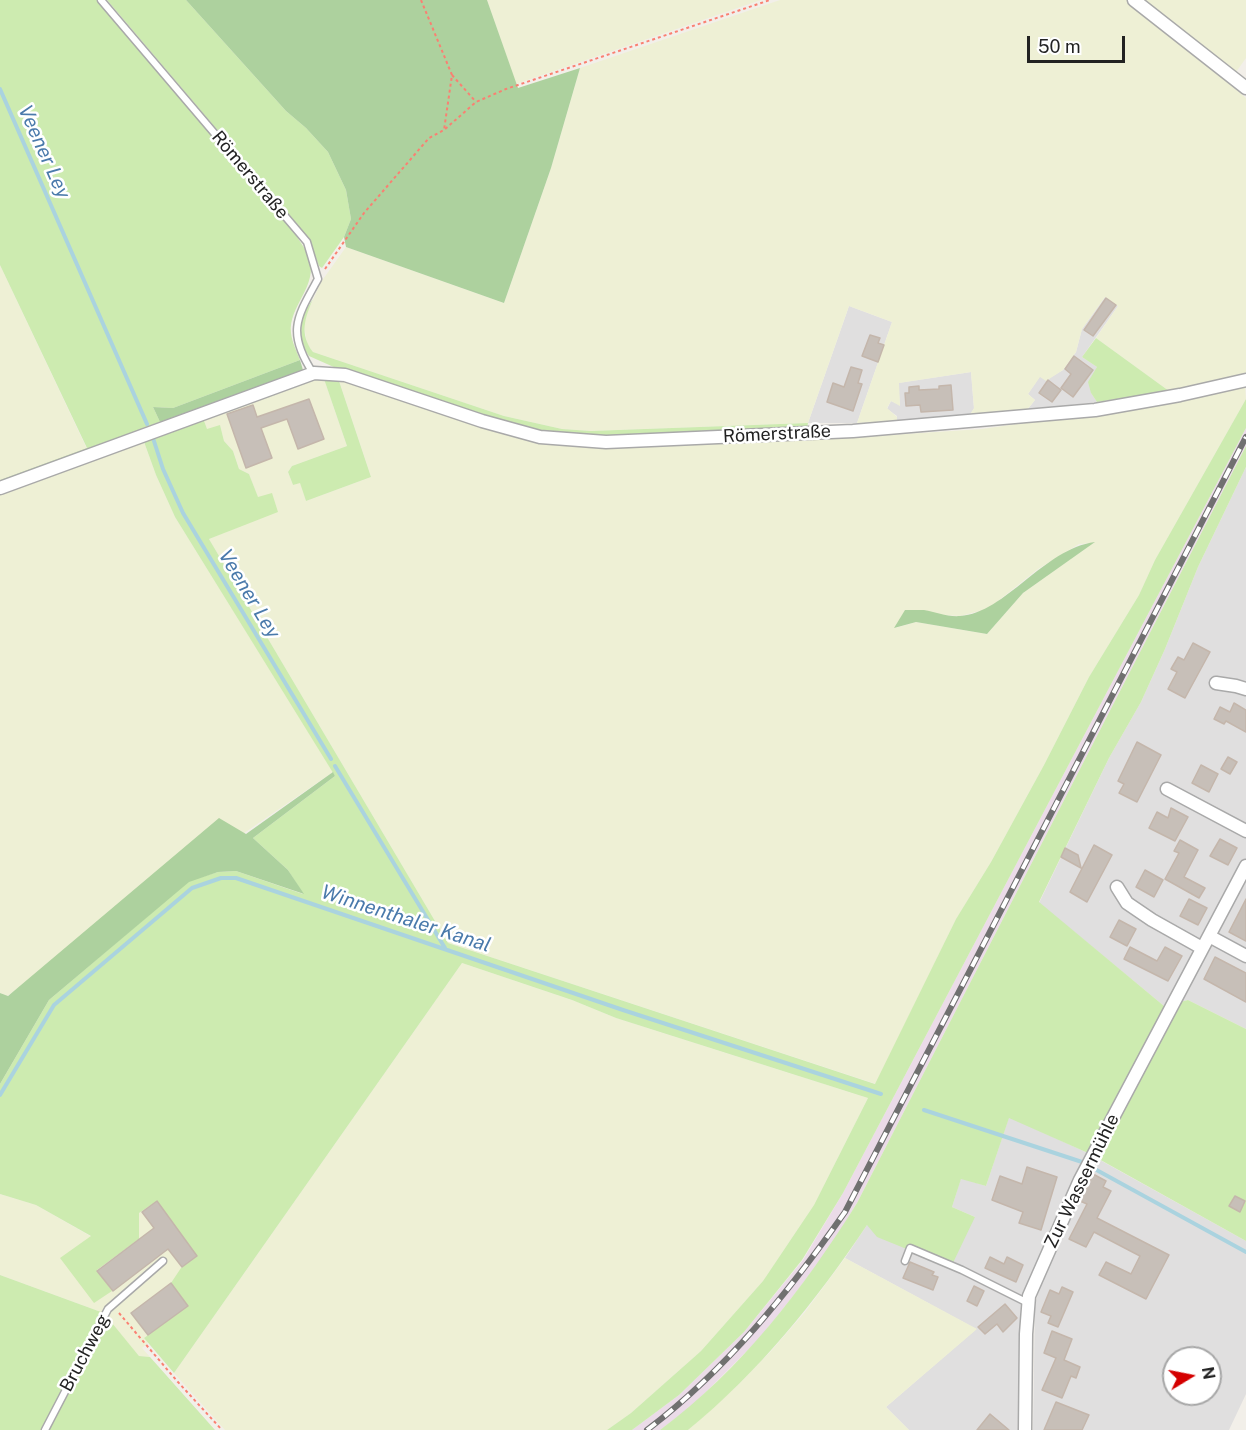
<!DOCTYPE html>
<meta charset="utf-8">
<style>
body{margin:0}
#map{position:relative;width:1246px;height:1430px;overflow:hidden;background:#f2efe9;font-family:"Public Sans",sans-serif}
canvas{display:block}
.north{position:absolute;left:1162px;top:1346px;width:60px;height:60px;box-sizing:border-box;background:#fff;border:2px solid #a7a7a7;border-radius:50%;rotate:80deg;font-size:16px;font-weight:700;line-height:24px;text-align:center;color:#222}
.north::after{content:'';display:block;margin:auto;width:21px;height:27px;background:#d40000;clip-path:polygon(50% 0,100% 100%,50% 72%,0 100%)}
.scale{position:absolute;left:1027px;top:36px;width:98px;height:27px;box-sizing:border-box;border:3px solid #222;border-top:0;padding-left:8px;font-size:18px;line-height:21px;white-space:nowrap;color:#222;-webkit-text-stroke:4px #fff;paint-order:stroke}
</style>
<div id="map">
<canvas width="1246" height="1430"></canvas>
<div class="north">N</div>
<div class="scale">50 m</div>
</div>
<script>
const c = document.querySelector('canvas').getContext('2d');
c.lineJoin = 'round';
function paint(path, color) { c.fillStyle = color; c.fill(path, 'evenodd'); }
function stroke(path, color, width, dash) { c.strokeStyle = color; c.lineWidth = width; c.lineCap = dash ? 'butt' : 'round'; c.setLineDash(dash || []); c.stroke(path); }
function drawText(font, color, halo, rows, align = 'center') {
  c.font = font + ' "Public Sans",sans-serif'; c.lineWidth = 5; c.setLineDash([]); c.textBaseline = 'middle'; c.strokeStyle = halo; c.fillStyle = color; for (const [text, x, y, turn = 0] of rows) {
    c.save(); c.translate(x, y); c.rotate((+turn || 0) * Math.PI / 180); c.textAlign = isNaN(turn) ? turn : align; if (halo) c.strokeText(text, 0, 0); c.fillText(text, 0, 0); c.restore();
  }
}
const residential = new Path2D(`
 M 1105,297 L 1118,306 L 1082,357 L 1097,367 L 1091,393 L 1097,402 L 1027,410 L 1035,400 L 1028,394 L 1040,376 L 1046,380 L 1063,370 L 1076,352 L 1082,329 Z
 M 849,306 L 892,322 L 881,354 L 857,423 L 808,423 Z
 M 971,372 L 974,409 L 969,416 L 897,421 L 897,416 L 887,409 L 891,401 L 900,405 L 898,383 Z
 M 1246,467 L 1246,1029 L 1188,1000 L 1164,1006 L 1039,903 L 1109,758 L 1141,702 L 1165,649 L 1198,567 Z
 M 1009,1117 L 1088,1153 L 1052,1225 L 1023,1294 L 1021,1304 L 1019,1430 L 909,1430 L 886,1407 L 976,1329 L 845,1258 L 867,1225 L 975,1217 L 952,1207 L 961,1178 L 986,1186 Z
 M 1100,1160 L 1246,1241 L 1246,1394 L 1229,1430 L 1033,1430 L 1035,1304 L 1041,1284 L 1062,1235 ZM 1174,1358 L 1210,1358 L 1210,1394 L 1174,1394 Z`);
const industrial = new Path2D(`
 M 1246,428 L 1246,446 L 857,1203 L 826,1254 L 761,1337 L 690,1408 L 660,1430 L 632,1430 L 679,1395 L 744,1332 L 803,1260 L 843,1193 Z`);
const farmland = new Path2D(`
 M 487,0 L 761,0 L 516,84 Z
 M 780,0 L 1129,0 L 1246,98 L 1246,372 L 1243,375 L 1169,391 L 1096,338 L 1118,306 L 1105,297 L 1082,329 L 1076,352 L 1063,370 L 1046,381 L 1040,377 L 1028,394 L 1035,400 L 1027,410 L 969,416 L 974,408 L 971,372 L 899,383 L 900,406 L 891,401 L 887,408 L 897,417 L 897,421 L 857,423 L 892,322 L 849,306 L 808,423 L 591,431 L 562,429 L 504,416 L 313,352 L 307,344 L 304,324 L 307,313 L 321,282 L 346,247 L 504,303 L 551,168 L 580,68 Z
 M 1141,0 L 1246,0 L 1246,58 L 1236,72 L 1181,33 Z
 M 0,265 L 87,449 L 0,480 Z
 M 338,378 L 466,418 L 604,444 L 828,439 L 982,429 L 1168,402 L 1245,386 L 1246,399 L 1155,560 L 1139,595 L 1089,677 L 1044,765 L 991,862 L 956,919 L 876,1084 L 448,943 L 209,539 L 277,511 L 258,498 L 249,474 L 239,469 L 233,451 L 224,441 L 220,426 L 207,430 L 203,418 L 306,380 L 324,379 L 347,446 L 292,466 L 288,472 L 293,485 L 300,482 L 306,501 L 371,477 ZM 1093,543 L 1023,593 L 987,634 L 916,622 L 895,628 L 923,610 L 942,615 L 960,616 L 988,609 L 1038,569 L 1079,544 Z
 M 143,439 L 156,475 L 175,517 L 333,772 L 7,996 L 0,993 L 0,493 Z
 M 462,963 L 572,1000 L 616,1018 L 868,1098 L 814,1205 L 763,1281 L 701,1351 L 631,1413 L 607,1430 L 225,1430 L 174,1373 Z
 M 0,1194 L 36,1205 L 92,1237 L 97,1271 L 139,1239 L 139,1213 L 157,1200 L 197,1256 L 181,1268 L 188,1306 L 144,1338 L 148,1343 L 142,1348 L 150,1357 L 139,1356 L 101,1312 L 0,1275 Z
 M 845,1258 L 977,1329 L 886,1407 L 909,1430 L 688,1430 L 737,1386 L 772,1350 L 805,1312 Z`);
const grass = new Path2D(`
 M 0,0 L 97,0 L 295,233 C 299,241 306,249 309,257 C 319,286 288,306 291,333 C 292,342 297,352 300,360 L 173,408 L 153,407 L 160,422 L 143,428 L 138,433 L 0,483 L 0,480 L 87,448 L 0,265 Z
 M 107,0 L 186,0 L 286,111 L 306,128 L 328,152 L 346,190 L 351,219 L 344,237 L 322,268 L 319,266 L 310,242 L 297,224 Z
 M 313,299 C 305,318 299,334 313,352 L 504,416 L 562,429 L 591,431 L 808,423 L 807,428 L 666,435 L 594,436 L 557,434 L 520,426 L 336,368 L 309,356 L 303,347 L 301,333 L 302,316 Z
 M 1096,338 L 1169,391 L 1097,402 L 1091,393 L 1088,382 L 1097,367 L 1082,357 Z
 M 338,378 L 371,477 L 306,501 L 300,483 L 293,485 L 288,472 L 292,466 L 347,446 L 324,379 Z
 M 1246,399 L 1246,428 L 843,1193 L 802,1260 L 744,1332 L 679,1395 L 632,1430 L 607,1430 L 631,1413 L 701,1351 L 763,1281 L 814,1205 L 868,1098 L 616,1018 L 572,1000 L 462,963 L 174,1373 L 144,1338 L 188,1306 L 171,1283 L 181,1268 L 197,1256 L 157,1201 L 139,1213 L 139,1239 L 97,1270 L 112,1291 L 94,1303 L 60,1258 L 91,1236 L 36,1205 L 0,1194 L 0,1084 L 49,1000 L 189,881 L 218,872 L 236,871 L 303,894 L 288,870 L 253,838 L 335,776 L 175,517 L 156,475 L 143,439 L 203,418 L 207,429 L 220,425 L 224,441 L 233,451 L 239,469 L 249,474 L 258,497 L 272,493 L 278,512 L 209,539 L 448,943 L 875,1084 L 956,919 L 991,862 L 1044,765 L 1089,677 L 1139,595 L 1155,560 Z
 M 1246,446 L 1246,467 L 1198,567 L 1165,649 L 1141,702 L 1109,758 L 1039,902 L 1164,1006 L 1188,1000 L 1246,1029 L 1246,1241 L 1088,1153 L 1009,1118 L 986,1186 L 961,1179 L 952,1207 L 975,1217 L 951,1267 L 877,1237 L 867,1225 C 816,1301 759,1372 688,1430 L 660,1430 C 741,1370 804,1288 857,1203 Z
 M 0,1275 L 101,1312 L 42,1430 L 0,1430 Z
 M 107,1317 L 139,1356 L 150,1357 L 215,1430 L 49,1430 Z`);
const forest = new Path2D(`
 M 186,0 L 487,0 L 518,88 L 580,68 L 551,168 L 504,303 L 346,247 L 344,237 L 351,219 L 346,190 L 328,152 L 306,128 L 286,111 Z
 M 300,360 L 303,370 L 160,422 L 153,407 L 173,408 Z
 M 1095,542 L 1023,593 L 987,634 L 916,622 L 894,628 L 905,610 C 911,610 918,610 924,610 C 936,612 947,617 960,616 C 1006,613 1043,549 1095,542 Z
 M 333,772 L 335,776 L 253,838 L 288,870 L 304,894 L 236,871 L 218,872 L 189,882 L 49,1000 L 0,1084 L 0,993 L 8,996 L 219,818 L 246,834 Z`);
const stream = new Path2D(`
 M 0,89 L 147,424
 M 153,438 L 163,469 L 183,513 L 331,759
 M 335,766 L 445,948
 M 0,1095 L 54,1005 L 192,888 L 221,878 L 236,878 L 623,1010 L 881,1094
 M 924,1110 L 1082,1162 L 1246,1252`);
const building = new Path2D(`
 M 1106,298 L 1116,305 L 1093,336 L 1084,330 Z
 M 870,335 L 880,338 L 878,343 L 884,345 L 878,362 L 862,356 Z
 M 1074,356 L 1093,370 L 1073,397 L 1061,388 L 1071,374 L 1065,369 Z
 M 851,367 L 862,370 L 858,383 L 862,384 L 853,411 L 827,402 L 833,383 L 844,387 Z
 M 1048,380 L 1061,390 L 1052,402 L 1039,393 Z
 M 951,385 L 953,410 L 921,412 L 920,405 L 906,406 L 905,393 L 909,393 L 909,387 L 919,386 L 919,390 L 939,389 L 939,386 Z
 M 309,399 L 324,439 L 298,449 L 287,419 L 261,428 L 272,458 L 246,468 L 227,414 L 253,405 L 257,417 Z
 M 1193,643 L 1210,652 L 1185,698 L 1168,689 L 1177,672 L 1171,669 L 1178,657 L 1184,660 Z
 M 1234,703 L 1246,710 L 1246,732 L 1226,721 L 1224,724 L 1214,719 L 1220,707 L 1230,712 Z
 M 1137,742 L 1161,755 L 1137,802 L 1119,793 L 1124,784 L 1118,781 Z
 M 1228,757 L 1237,762 L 1230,774 L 1221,769 Z
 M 1201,765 L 1218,774 L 1209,792 L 1192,783 Z
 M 1171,808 L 1188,817 L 1175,841 L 1149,828 L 1157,812 L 1168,818 Z
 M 1220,839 L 1237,848 L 1228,865 L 1210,856 Z
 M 1180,840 L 1198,850 L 1184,877 L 1205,888 L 1199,898 L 1165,879 L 1179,853 L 1174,851 Z
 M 1094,845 L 1112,855 L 1087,902 L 1070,892 Z
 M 1065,848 L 1078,855 L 1081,868 L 1061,857 Z
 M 1145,870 L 1163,880 L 1154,897 L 1136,887 Z
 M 1189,899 L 1207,908 L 1198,925 L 1180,916 Z
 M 1246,899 L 1246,941 L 1229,932 Z
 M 1119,920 L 1136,929 L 1127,946 L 1110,937 Z
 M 1130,947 L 1157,961 L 1165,947 L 1182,956 L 1168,981 L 1124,959 Z
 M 1215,957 L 1246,973 L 1246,1002 L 1204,979 Z
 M 1027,1167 L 1057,1177 L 1041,1230 L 1019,1223 L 1023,1212 L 992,1200 L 1000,1176 L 1022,1184 Z
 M 1093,1174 L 1106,1181 L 1103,1187 L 1111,1191 L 1097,1218 L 1169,1255 L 1146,1299 L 1099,1275 L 1106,1262 L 1131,1274 L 1140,1256 L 1094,1232 L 1086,1247 L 1069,1239 L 1087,1204 L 1080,1201 Z
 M 1235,1196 L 1245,1201 L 1240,1212 L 1229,1206 Z
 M 157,1201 L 197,1256 L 182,1267 L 168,1249 L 113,1291 L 97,1271 L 154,1228 L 142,1212 Z
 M 990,1257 L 1004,1264 L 1007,1257 L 1023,1265 L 1016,1282 L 985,1268 Z
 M 910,1262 L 934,1272 L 932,1275 L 938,1277 L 933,1290 L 903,1278 Z
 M 171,1283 L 188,1306 L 148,1335 L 131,1313 Z
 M 974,1286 L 984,1291 L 977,1306 L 967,1301 Z
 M 1062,1287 L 1073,1292 L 1058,1327 L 1048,1323 L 1051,1316 L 1041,1312 L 1050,1290 L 1059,1294 Z
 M 1005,1304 L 1017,1318 L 1003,1332 L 997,1324 L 985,1334 L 978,1327 Z
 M 1052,1331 L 1072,1339 L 1064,1360 L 1080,1367 L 1076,1378 L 1071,1376 L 1062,1398 L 1042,1390 L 1056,1358 L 1044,1353 Z
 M 1056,1402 L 1089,1415 L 1082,1430 L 1044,1430 Z
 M 990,1414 L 1009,1430 L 977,1430 Z`);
const path = new Path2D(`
 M 421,0 L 452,75 L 444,130
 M 452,75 L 476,102
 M 325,269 L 364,213 L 429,138 L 444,130 L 476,102 L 506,89 L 770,0
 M 119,1313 L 177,1381 L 222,1430`);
const lane = new Path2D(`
 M 101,0 L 307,242 L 318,279 C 297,317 286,332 313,373
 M 905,1261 L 910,1248 L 962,1270 L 1028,1303
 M 45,1430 L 108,1309 L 163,1261`);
const street = new Path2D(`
 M 1134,0 L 1246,88
 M 0,488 L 314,373 L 345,375 L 482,421 L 540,437 L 606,442 L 853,431 L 1095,410 L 1180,395 L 1246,380
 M 1216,683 L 1236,686 L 1246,689
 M 1167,789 L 1246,831
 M 1117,887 L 1127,903 L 1152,920 L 1202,948
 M 1209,936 L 1246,956
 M 1025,1430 L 1026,1334 L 1029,1296 L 1080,1180 L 1246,866`);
const rail = new Path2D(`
 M 647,1430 C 727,1369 788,1293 845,1212 L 1246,437`);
const streetNames = [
 ["Römerstraße",250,175,50],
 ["Römerstraße",777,434,-3],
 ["Zur Wassermühle",1082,1181,-64],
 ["Bruchweg",85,1353,-62]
];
const waterNames = [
 ["Veener Ley",44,152,66],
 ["Veener Ley",249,594,59],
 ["Winnenthaler Kanal",406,919,18]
];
paint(residential, '#e0dfdf');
paint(industrial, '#ebdbe8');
paint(farmland, '#eef0d5');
paint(grass, '#cdebb0');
paint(forest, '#add19e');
stroke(stream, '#aad3df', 4);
paint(building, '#c7bfb8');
stroke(building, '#c4b6ab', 1.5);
stroke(lane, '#a9a9a9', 9);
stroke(street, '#a9a9a9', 15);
stroke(path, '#fa8072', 2, [3, 3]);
stroke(lane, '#fff', 6);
stroke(street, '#fff', 12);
stroke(rail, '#707070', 6);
stroke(rail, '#fff', 4, [11]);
drawText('18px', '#222', '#fff', streetNames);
drawText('italic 20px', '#4a7aab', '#fff', waterNames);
</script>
